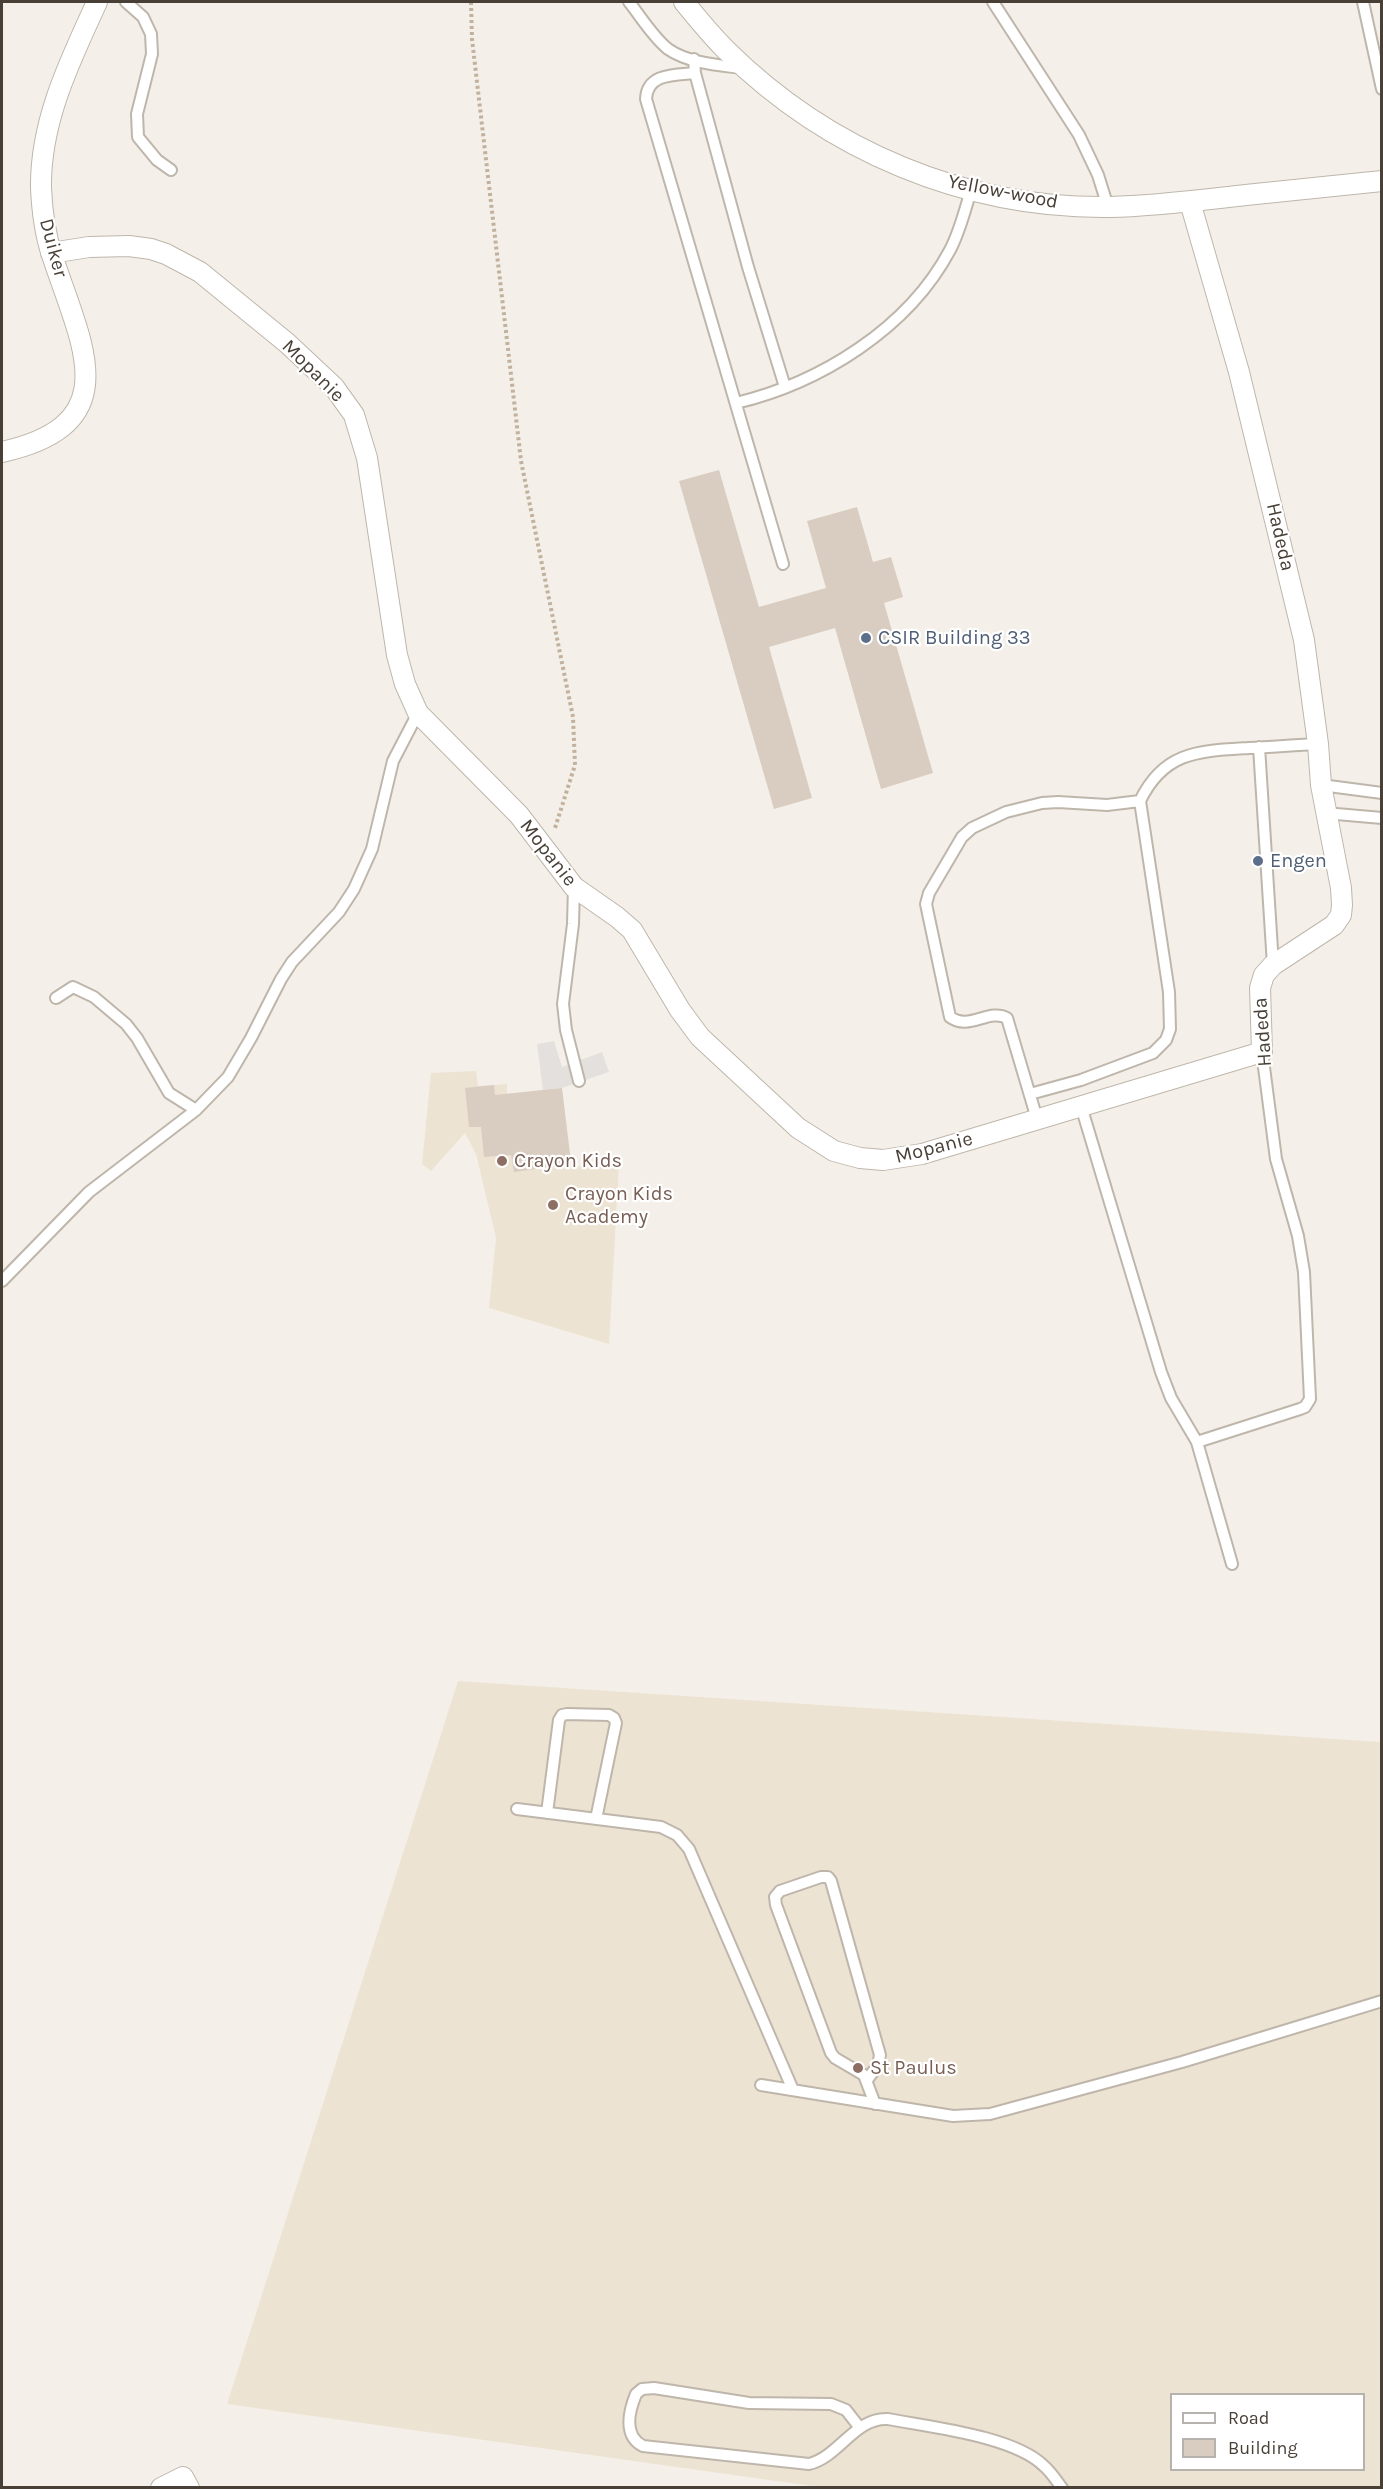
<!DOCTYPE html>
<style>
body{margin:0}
#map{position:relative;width:1383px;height:2489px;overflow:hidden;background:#f4f0e9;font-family:Karla,sans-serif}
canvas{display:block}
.frame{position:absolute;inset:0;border:3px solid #484037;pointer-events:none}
.legend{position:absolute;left:1170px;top:2393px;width:195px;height:78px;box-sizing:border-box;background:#fff;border:2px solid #b6b3af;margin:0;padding:8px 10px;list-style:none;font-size:18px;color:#484037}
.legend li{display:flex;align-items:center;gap:12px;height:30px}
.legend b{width:30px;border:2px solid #b6b3af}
</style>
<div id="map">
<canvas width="1383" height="2489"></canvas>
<div class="frame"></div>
<ul class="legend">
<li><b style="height:8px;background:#fff"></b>Road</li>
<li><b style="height:16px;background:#d9cdc1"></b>Building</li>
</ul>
</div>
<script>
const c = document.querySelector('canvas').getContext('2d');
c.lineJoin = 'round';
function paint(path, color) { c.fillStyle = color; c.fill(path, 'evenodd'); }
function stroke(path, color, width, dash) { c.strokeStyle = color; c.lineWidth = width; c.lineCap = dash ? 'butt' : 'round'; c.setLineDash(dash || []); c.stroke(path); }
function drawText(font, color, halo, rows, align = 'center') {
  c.font = font + ' Karla,sans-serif'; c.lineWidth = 4.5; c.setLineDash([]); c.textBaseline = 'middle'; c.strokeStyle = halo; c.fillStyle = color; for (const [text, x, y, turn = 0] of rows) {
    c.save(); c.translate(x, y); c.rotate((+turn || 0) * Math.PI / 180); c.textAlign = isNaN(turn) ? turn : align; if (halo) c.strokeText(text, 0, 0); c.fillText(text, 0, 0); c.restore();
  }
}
const education = new Path2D(`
 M 476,1071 L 478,1086 L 507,1084 L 507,1094 L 562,1088 L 572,1167 L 619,1164 L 609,1344 L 489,1308 L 496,1238 L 476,1154 L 465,1133 L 431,1171 L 422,1164 L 431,1073 Z
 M 458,1681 L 1381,1742 L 1381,2487 L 819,2487 L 227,2404 ZM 1172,2394 L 1364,2394 L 1364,2470 L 1172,2470 Z`);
const parking = new Path2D(`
 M 554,1041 L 562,1067 L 602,1052 L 609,1072 L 562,1088 L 543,1090 L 537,1044 Z`);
const building = new Path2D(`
 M 719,470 L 759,607 L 826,588 L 807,521 L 857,507 L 873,562 L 891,557 L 903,597 L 884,603 L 933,773 L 881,789 L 835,628 L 769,647 L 812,798 L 774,809 L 679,481 Z
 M 494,1085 L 495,1095 L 562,1088 L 571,1164 L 514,1172 L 511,1155 L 484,1157 L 481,1127 L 469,1127 L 465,1088 Z`);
const path = new Path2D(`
 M 471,2 L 472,39 L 521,461 L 573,717 L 575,765 L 555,828`);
const service = new Path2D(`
 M 126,2 L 143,17 L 151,34 L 152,54 L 137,114 L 138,137 L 157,160 L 171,170
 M 629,2 C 641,17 653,37 668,49 C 688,63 718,65 741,68
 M 993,2 L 1079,135 L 1098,175 L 1108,207
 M 1363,2 L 1382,89
 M 694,59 L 695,73 L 748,267 L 785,387
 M 695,73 C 675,75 647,73 646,99 L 783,564
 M 736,403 C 820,383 908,329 950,250 C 960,231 965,210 971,190
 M 1259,747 L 1273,965
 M 1321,785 L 1382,793
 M 1325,813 L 1382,818
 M 574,887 L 573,924 L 563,1004 L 566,1030 L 579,1081
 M 56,998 L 73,987 L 94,997 L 126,1024 L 137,1038 L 169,1093 L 196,1110
 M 1030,1094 L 1081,1080 L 1153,1053 L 1166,1040 L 1170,1029 L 1169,992 L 1140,801 C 1164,751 1199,751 1249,748 C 1272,747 1295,745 1318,744
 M 1081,1106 L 1161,1372 L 1171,1398 L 1197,1442 L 1300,1409 L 1305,1407 L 1310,1399 L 1304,1272 L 1298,1236 L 1276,1159 L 1262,1052
 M 1037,1119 L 1007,1018 C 989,1008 969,1031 950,1017 L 926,904 L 929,893 L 962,837 L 972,828 L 1006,812 L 1042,803 L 1058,802 L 1107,805 L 1140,801
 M 2,1281 L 89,1192 L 196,1110 L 228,1077 L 251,1038 L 281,979 L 292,962 L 339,912 L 354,889 L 372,849 L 393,761 L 418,713
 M 1197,1442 L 1232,1564
 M 517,1809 L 661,1827 L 677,1835 L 689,1849 L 793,2090
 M 547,1813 L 559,1720 L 562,1715 L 567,1714 L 609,1715 L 614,1718 L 616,1723 L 596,1819
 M 867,2080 L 878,2065 L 880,2055 L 831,1881 L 828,1877 L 821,1877 L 780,1891 L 775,1897 L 776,1905 L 831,2053 L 835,2058 L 864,2075 L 875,2104
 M 761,2085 L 953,2116 L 990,2114 L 1182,2062 L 1382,2001
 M 860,2428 L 846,2410 L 831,2404 L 749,2403 L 654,2388 L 642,2389 L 636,2394 C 629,2411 623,2436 643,2446 L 809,2464 C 839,2457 855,2417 888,2419 C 929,2427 1014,2436 1044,2466 C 1051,2472 1056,2480 1062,2488`);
const minor = new Path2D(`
 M 684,2 C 697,18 711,35 726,50 C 828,151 966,209 1110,207 C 1156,206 1201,200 1246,195 C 1291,190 1336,186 1382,181
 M 51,253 L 89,247 L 129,246 L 151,249 L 166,254 L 200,272 L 287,343 L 334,387 L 354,415 L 367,458 L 397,655 L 405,684 L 418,713 L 519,815 L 574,887 L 617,917 L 632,930 L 680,1010 L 700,1037 L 798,1128 L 834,1151 L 860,1158 L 883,1160 L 922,1154 L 1262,1052 L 1260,988 L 1264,975 L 1273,965 L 1334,925 L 1341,915 L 1342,905 L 1341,888 L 1321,785 L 1318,744 L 1304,640 L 1239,372 L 1190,202
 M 2,452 C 130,424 80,342 52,255 C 45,234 42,210 41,188 C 40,121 70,61 97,2
 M 161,2488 L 183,2477 L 189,2488`);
const markers = [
 [866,638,6,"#5c6f8a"],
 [1258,861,6,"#5c6f8a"],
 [502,1161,6,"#8d6e63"],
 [553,1205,6,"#8d6e63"],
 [858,2068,6,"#8d6e63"]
];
const streetNames = [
 ["Yellow-wood",1003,192,11],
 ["Duiker",53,248,75],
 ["Mopanie",313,371,45],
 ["Hadeda",1280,537,77],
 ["Mopanie",548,853,52],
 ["Hadeda",1263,1032,-94],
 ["Mopanie",934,1148,-14]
];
const serviceNames = [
 ["CSIR Building 33",878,638],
 ["Engen",1270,861]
];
const educationNames = [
 ["Crayon Kids",514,1161],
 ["Crayon Kids",565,1194],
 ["Academy",565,1217],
 ["St Paulus",870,2068]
];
paint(education, '#ede3d3');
paint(parking, '#e3e0dd');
paint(building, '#d9cdc1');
stroke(service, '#bfb6ab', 14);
stroke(minor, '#bfb6ab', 22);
stroke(path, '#c1b19d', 4, [3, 3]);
stroke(service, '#fff', 10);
stroke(minor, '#fff', 20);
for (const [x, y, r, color] of markers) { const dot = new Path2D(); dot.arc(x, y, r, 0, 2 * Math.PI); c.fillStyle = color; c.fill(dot); stroke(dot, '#fff', 2); }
drawText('20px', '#484037', '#fff', streetNames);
drawText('20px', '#4e5e75', '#fff', serviceNames, 'left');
drawText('20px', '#785e54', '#fff', educationNames, 'left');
</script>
